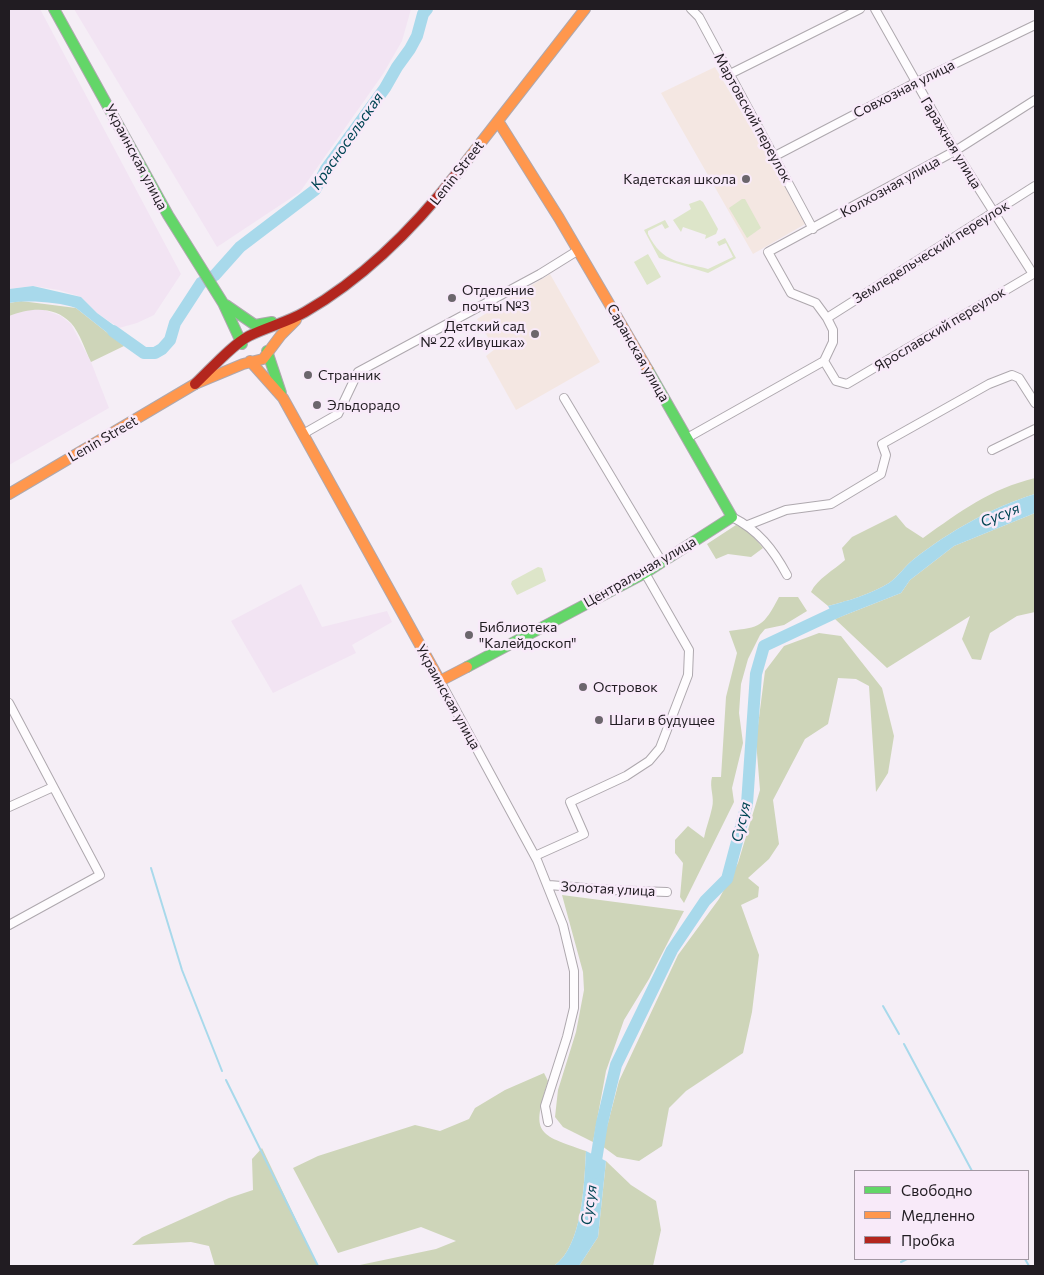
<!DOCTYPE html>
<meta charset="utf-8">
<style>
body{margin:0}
#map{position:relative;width:1044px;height:1275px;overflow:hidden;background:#f5eef6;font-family:Commissioner,sans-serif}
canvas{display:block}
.frame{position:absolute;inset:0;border:10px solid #211c22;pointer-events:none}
.legend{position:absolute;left:854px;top:1170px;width:175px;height:90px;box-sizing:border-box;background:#f8eaf9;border:1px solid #a298a3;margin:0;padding:6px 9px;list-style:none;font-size:15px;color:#211c22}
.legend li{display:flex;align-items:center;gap:10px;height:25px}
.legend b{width:25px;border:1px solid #a298a3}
</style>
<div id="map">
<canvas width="1044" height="1275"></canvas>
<div class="frame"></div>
<ul class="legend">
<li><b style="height:6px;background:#63d668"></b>Свободно</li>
<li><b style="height:6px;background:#ff974d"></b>Медленно</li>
<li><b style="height:6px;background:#b3261e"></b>Пробка</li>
</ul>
</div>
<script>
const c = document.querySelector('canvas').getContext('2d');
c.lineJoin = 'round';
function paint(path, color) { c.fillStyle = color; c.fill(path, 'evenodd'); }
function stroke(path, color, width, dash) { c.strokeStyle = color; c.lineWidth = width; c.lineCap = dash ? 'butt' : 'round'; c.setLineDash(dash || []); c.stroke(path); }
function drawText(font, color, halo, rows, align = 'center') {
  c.font = font + ' Commissioner,sans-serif'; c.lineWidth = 5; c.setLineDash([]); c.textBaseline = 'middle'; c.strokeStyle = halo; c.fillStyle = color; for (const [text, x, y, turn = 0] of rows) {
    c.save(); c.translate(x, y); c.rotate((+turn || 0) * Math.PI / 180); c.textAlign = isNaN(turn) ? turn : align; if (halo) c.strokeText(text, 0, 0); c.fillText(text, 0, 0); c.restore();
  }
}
const built = new Path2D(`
 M 9,9 L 40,9 L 181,274 L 154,315 L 137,323 L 119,328 L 97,313 L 81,297 L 59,290 L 33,286 L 9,289 Z
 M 74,9 L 411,9 L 402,41 L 383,74 L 300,192 L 217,247 Z
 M 39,308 L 61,316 L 71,324 L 91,362 L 109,408 L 9,465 L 9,316 L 20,311 Z
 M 301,584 L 322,627 L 387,611 L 392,622 L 352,645 L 356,653 L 273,693 L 231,621 Z`);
const education = new Path2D(`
 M 715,67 L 807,223 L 753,254 L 661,93 Z
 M 550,274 L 600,362 L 516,410 L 486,356 L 495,349 L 477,319 Z`);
const green = new Path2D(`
 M 742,199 L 745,199 L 761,228 L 747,238 L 729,208 Z
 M 700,200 L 703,202 L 718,229 L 716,234 L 705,239 L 706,235 L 683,227 L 681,232 L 673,220 L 691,209 L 689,204 Z
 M 665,220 L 669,227 L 665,229 L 662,224 L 648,231 L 648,234 C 663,264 680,261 708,269 L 733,257 L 726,243 L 719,246 L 717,242 L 725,238 L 736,258 L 708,273 L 659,258 L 644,230 Z
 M 648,254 L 661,277 L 647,285 L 634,262 Z
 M 538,567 L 542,568 L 546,581 L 517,595 L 511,584 L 512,581 Z`);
const forest = new Path2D(`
 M 21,301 L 76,308 L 124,346 L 91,362 C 85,350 80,333 71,323 C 54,305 29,308 9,316 L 9,303 Z
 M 1035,478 L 1035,494 C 992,507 950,531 914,559 C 905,566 898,577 889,583 C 871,594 848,601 828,606 L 811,592 C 817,579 834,570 845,560 L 842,548 L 852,537 L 896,515 L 906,527 L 923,538 C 961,511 990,489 1035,478 Z
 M 1035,513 L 1035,612 L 1017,616 L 990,633 L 981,660 L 972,659 L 962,639 L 970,616 L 887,668 L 835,619 L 901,593 L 910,580 L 954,546 Z
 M 736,525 L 746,528 L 763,548 L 751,557 L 728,554 L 716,559 L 707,544 Z
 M 779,597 L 798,597 L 807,611 L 784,625 L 765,629 L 760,635 L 748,659 L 741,684 L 739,713 L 743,743 L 732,788 L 734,802 L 684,903 L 680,897 L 683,863 L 675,853 L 675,840 L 688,826 L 704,838 C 706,827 710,818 712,808 C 715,797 709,788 712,777 L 721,777 L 726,697 L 737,653 L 729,631 C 761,627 763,627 779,597 Z
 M 819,633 L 841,636 L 882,688 L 894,736 L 888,773 L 876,792 L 869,686 L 856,679 L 838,678 L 828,724 L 805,739 L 773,800 L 779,844 L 769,859 L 748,878 L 759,887 L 758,897 L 741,905 L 759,955 L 752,1012 L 743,1053 L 686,1091 L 669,1108 L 662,1146 L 639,1161 L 617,1157 L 602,1146 L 619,1081 L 678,955 L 719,899 L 738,863 L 760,790 L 756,741 L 765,671 L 784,646 Z
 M 562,895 L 684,911 L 649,979 L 624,1020 L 606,1071 L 593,1142 L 563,1127 L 555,1117 L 558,1090 L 576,1032 L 584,990 L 583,972 Z
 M 544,1073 L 548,1081 C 531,1134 537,1134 586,1151 C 584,1184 583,1245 554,1266 L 355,1266 L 436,1249 L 456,1241 L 421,1227 L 338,1253 L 293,1168 L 318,1156 L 415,1125 L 440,1131 L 469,1119 L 475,1108 L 505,1090 Z
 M 262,1148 L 318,1266 L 215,1266 L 209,1246 L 191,1242 L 132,1245 L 142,1237 L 229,1198 L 253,1190 L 252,1159 Z
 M 606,1161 L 631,1185 L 656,1201 L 661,1230 L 653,1266 L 579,1266 L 598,1237 Z`);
const water = new Path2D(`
 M 33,286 L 81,297 L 97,313 L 130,337 L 124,346 L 76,308 C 59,302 27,300 9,303 L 9,289 Z
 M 1035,494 L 1035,513 L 954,546 L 910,580 L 901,593 L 835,619 L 828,606 C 848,601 871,594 889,583 C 898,577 905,566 914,559 C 950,531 992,507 1035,494 Z
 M 586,1151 L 606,1161 L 598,1237 L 579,1266 L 554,1266 C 583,1245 584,1184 586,1151 Z`);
const stream = new Path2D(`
 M 151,868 L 182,970 L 222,1071
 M 883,1006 L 899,1034
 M 904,1044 L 972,1171
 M 226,1080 L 318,1266
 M 1025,1259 L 1029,1266
 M 901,1262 L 907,1259`);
const river = new Path2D(`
 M 113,331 L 144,353 L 155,353 L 162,349 L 170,340 L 175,323 L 201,283 L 215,275 L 240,247 L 315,190 L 326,169 L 385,88 L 397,67 L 410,49 L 417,36 L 423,14 L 427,9
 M 594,1173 L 602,1123 L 616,1065 L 672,950 L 705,901 L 727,879 L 747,804 L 756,674 L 764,646 L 847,607`);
const street = new Path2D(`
 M 691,9 L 699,17 L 813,229
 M 875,9 L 955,151 L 1033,274 L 847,384 L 836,381 L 824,361 L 833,342 L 833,330 L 827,318 L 816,303 L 791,293 L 768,252 L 955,151 L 1035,100
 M 728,75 L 860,9
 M 773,157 L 915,83 L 1035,25
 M 827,318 L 1035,186
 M 564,398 L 662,562
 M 303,434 L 338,414 L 358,372 L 540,274 L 577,251
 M 687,438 L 824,361
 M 992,450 L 1035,429
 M 732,517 C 758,530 773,549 787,575
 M 748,525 L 786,510 L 831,504 L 881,474 L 886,455 L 882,444 L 989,384 L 1012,375 L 1019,378 L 1035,403
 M 440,681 L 537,860 L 563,925 L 574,971 L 574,1008 L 567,1037 L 545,1106 L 548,1122
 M 9,703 L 100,875 L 9,925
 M 9,807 L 53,787
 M 535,856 L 584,834 L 570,802 L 626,776 L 649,761 L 660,748 L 688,675 L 689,650 L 645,573
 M 549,885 L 609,890 L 667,892`);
const fast = new Path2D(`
 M 54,9 L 168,215 L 223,303 L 242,344
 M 226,305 L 255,325 L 272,322
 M 267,351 L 281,393
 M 467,667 L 645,573 L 732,517 L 648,370`);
const slow = new Path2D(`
 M 498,121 L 559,218 L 648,370
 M 458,172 L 585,9
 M 250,361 L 283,398 L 440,681 L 467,667
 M 9,494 L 195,384 L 243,364 L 263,359 L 281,335 L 296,320`);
const jam = new Path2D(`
 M 195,384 C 209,371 233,344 249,336 C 267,327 288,322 305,312 C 366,277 415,227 458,172`);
const markers = [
 [746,179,5,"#6b666c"],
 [452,298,5,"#6b666c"],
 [535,334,5,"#6b666c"],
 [308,375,5,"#6b666c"],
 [317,405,5,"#6b666c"],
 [469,635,5,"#6b666c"],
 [583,687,5,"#6b666c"],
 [599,720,5,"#6b666c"]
];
const streetNames = [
 ["Совхозная улица",904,89,-27],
 ["Мартовский переулок",753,118,61],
 ["Гаражная улица",951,143,59],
 ["Украинская улица",136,157,62],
 ["Lenin Street",457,173,-52],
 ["Колхозная улица",890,187,-29],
 ["Земледельческий переулок",931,252,-32],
 ["Ярославский переулок",940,329,-31],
 ["Саранская улица",638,353,60],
 ["Lenin Street",103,439,-30],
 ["Центральная улица",640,572,-30],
 ["Украинская улица",448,697,61],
 ["Золотая улица",608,889,3]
];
const poiNames = [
 ["Кадетская школа",736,179,"right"],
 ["Отделение",462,290],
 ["почты №3",462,306],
 ["Детский сад",525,326,"right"],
 ["№ 22 «Ивушка»",525,342,"right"],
 ["Странник",318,375],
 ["Эльдорадо",327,405],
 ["Библиотека",479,627],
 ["\"Калейдоскоп\"",479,643],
 ["Островок",593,687],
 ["Шаги в будущее",609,720]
];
const waterNames = [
 ["Красносельская",347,141,-55],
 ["Сусуя",1000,515,-22],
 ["Сусуя",741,822,-77],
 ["Сусуя",589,1205,-82]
];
paint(built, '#f2e4f3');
paint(education, '#f4e7e2');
paint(green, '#dde5c9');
paint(forest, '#ced5b9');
paint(water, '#a8d9eb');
stroke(stream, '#a8d9eb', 2);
stroke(river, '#a8d9eb', 12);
stroke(street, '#aea8ae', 10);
stroke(fast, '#aea8ae', 12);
stroke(slow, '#aea8ae', 12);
stroke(jam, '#aea8ae', 12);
stroke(street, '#fefcfe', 8);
stroke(fast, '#63d668', 10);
stroke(slow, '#ff974d', 10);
stroke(jam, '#b3261e', 10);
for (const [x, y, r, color] of markers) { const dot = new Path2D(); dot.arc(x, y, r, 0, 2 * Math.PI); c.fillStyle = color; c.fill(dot); stroke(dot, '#f8eaf9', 2); }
drawText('14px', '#211c22', '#f8eaf9', streetNames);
drawText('14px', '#211c22', '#f8eaf9', poiNames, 'left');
drawText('italic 15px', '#004554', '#f8eaf9', waterNames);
</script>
